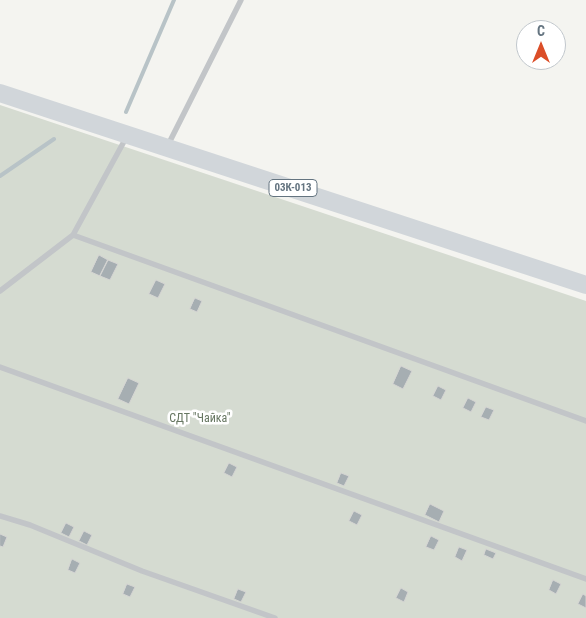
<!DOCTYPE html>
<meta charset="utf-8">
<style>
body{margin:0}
#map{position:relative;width:586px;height:618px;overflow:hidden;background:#f4f4f0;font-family:"Roboto Condensed",sans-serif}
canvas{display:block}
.north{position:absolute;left:516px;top:20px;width:50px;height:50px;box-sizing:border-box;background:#fff;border:1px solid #c1c7cc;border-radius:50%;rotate:0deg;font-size:14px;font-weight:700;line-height:20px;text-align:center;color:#647480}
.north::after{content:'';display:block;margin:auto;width:18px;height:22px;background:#db4e28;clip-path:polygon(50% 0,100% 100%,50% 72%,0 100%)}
</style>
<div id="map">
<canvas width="586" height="618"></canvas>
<div class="north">С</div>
</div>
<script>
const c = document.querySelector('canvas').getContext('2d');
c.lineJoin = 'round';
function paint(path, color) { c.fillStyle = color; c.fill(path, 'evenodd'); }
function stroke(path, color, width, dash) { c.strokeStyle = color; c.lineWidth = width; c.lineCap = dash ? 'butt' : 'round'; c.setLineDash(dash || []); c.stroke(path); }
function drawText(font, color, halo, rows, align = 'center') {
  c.font = font + ' "Roboto Condensed",sans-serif'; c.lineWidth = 5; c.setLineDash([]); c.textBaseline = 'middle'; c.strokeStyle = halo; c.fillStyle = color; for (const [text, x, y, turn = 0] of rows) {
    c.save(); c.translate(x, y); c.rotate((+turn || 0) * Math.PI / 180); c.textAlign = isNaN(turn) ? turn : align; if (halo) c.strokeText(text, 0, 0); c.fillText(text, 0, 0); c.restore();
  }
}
const green = new Path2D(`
 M 0,105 L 586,301 L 586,618 L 0,618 Z`);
const stream = new Path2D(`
 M 126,112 L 174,0
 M 0,176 L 54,139`);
const building = new Path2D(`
 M 99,255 L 108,260 L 100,276 L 91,272 Z
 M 108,260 L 118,264 L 110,280 L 100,276 Z
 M 156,280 L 165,284 L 158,298 L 149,294 Z
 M 195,298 L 202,301 L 197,312 L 190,309 Z
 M 401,366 L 412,371 L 403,389 L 393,384 Z
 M 128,378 L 139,383 L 129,404 L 118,399 Z
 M 438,386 L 446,390 L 441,400 L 433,396 Z
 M 468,398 L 476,402 L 471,412 L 463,408 Z
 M 486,407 L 494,410 L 489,420 L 481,417 Z
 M 229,463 L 237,467 L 232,477 L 224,473 Z
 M 341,473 L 349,476 L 344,486 L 337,483 Z
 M 430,504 L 444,511 L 439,522 L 425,515 Z
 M 354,511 L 362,515 L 357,525 L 349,521 Z
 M 66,523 L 74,527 L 69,537 L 61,533 Z
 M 84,531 L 92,535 L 87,545 L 79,541 Z
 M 0,534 L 7,537 L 3,547 L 0,546 Z
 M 431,536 L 439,540 L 434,550 L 426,547 Z
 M 459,547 L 467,550 L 462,561 L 455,557 Z
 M 486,549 L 496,553 L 493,559 L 484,555 Z
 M 72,559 L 80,563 L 75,573 L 68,570 Z
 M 553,580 L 561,584 L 556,594 L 549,590 Z
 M 127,584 L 135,587 L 130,597 L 123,594 Z
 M 401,588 L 408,592 L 404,602 L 396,598 Z
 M 238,589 L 246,592 L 241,602 L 234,599 Z
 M 583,594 L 586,596 L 586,608 L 578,604 Z`);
const service = new Path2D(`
 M 168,145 L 241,0
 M 73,235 L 586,421
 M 0,291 L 73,235 L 127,136
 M 0,367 L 586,579
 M 0,516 L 30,525 L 142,571 L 275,618`);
const primary = new Path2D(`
 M 0,93 L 586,285`);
const shields = [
 [293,188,48]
];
const shieldNames = [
 ["03К-013",293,188]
];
const parkNames = [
 ["СДТ \"Чайка\"",200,419]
];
paint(green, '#d5dbd1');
stroke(stream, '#b8c3c7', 4);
paint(building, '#a6aeb2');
stroke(building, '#d5d5d3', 1);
stroke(service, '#c2c5c8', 5.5);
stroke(primary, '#d1d6da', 18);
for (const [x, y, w] of shields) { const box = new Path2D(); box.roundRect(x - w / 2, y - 8.5, w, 17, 4); c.fillStyle = '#fff'; c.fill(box); stroke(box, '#647480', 1); }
drawText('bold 11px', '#647480', null, shieldNames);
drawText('12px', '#677762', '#fff', parkNames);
</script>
